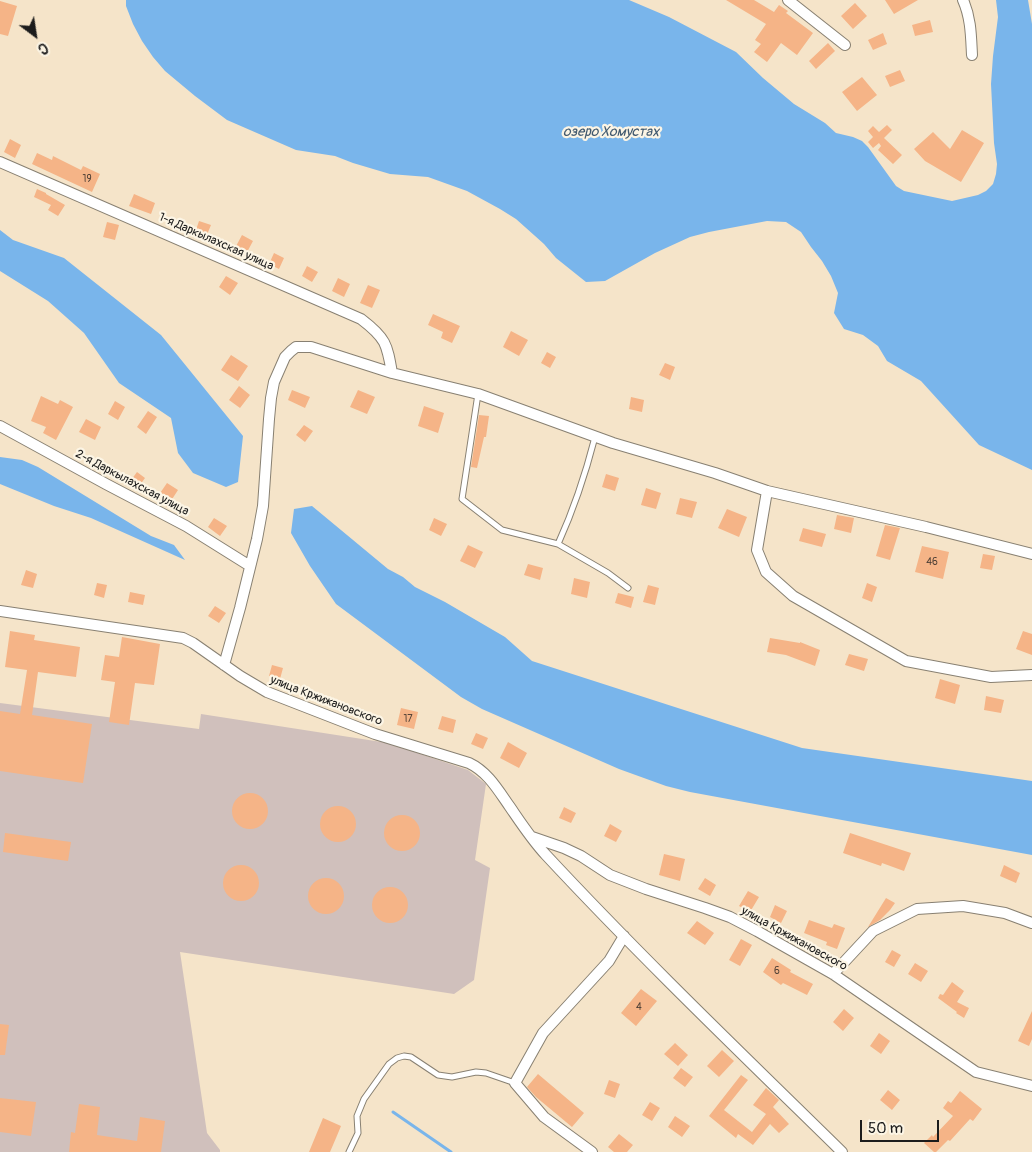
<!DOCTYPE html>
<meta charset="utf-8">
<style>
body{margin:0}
#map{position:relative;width:1032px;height:1152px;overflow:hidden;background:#f5e4c9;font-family:Pangolin,sans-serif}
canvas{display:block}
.north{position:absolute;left:10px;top:10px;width:50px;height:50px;-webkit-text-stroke:4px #fcf5e5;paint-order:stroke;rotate:149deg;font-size:14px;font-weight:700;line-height:20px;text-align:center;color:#1c1c1c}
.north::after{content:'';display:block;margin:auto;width:18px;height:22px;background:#1c1c1c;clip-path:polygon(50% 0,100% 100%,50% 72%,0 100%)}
.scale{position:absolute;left:860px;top:1120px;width:79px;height:22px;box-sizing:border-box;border:2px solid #1c1c1c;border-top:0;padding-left:6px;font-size:15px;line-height:18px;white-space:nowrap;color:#1c1c1c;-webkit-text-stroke:4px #fcf5e5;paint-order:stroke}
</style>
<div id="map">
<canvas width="1032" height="1152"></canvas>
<div class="north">С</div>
<div class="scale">50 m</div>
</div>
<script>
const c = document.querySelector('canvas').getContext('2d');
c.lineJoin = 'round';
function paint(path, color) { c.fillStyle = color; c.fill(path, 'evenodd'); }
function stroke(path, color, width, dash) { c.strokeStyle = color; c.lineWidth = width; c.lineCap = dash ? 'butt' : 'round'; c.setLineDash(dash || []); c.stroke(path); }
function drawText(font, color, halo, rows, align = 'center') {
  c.font = font + ' Pangolin,sans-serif'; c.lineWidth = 4.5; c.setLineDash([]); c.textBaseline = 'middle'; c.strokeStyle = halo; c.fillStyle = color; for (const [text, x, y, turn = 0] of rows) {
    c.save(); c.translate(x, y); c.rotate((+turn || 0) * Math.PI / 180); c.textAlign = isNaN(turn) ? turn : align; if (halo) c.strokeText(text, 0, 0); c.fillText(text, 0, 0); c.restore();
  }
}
const industrial = new Path2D(`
 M 0,703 L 199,729 L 201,714 L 388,743 L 468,770 L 486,784 L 475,860 L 490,868 L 474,980 L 454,994 L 180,952 L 207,1133 L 220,1150 L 220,1152 L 0,1152 Z`);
const water = new Path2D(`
 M 126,0 L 629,0 L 669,17 L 736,52 L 763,78 L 794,104 L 825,123 L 836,133 L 853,137 L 862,141 L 868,147 L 896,186 L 904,191 L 952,201 L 978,195 L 986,191 L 993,184 L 996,174 L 997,164 L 994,143 L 991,84 L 993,56 L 998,17 L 996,0 L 1028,0 L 1032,24 L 1032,470 L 979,445 L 921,381 L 887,361 L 878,346 L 863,335 L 844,329 L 834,313 L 838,293 L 831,276 L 822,261 L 811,247 L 801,232 L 786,222 L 767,221 L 709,232 L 690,237 L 655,253 L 605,281 L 586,282 L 556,258 L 544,244 L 516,219 L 500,209 L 467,191 L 428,177 L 390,174 L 353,163 L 335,156 L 296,150 L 227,120 L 195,96 L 165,71 L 153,57 L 142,41 L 133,24 L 126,6 Z
 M 0,230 L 13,240 L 64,258 L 161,335 L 243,436 L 238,482 L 226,487 L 193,473 L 178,453 L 171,418 L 119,383 L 84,333 L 48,301 L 0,271 Z
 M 0,457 L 22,460 L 38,467 L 151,536 L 174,545 L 185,560 L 91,518 L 54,506 L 0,484 Z
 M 312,506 L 388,569 L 403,577 L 415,587 L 445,602 L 505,637 L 532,661 L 802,748 L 1032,781 L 1032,855 L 690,792 L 666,786 L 619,769 L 482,709 L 461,697 L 336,604 L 310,566 L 291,533 L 294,509 Z`);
const stream = new Path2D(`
 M 393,1112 L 451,1152`);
const building = new Path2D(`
 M 726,0 L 754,0 L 774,12 L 779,5 L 788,11 L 786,13 L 813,33 L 797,55 L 781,43 L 767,62 L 754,52 L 761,44 L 755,40 L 766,24 Z
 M 885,0 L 918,0 L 894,14 Z
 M 0,1 L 17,6 L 8,36 L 0,34 Z
 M 855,3 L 867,16 L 853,29 L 841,16 Z
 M 930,20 L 933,32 L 915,36 L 912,25 Z
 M 883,33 L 887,44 L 873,50 L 868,40 Z
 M 828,43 L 835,51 L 816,69 L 809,61 Z
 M 900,70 L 905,81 L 890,87 L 885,76 Z
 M 862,77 L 877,95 L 857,111 L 842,92 Z
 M 887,125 L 892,130 L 884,138 L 902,155 L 893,164 L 878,150 L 881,146 L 879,143 L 873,148 L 868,142 L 873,137 L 868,131 L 873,126 L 879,132 Z
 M 962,130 L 984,143 L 961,182 L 925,161 L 914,149 L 933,132 L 950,149 Z
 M 10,139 L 21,145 L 15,158 L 4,152 Z
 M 37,153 L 52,160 L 53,156 L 81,170 L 83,166 L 100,174 L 92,192 L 32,164 Z
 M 37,189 L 46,193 L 46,194 L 65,205 L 58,216 L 48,210 L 51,205 L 34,197 Z
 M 134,194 L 155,203 L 151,214 L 129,206 Z
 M 199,221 L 211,225 L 206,237 L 195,233 Z
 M 107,222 L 119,225 L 115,240 L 103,237 Z
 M 242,235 L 253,241 L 245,256 L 234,250 Z
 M 274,253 L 284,258 L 279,269 L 269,264 Z
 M 307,266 L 318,272 L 312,282 L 302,276 Z
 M 226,276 L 238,283 L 230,295 L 219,287 Z
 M 338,278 L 350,284 L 344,297 L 332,291 Z
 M 368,285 L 380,290 L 372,308 L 360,303 Z
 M 433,314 L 460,326 L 452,343 L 441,338 L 443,332 L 428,325 Z
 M 511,331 L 528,340 L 519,356 L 503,347 Z
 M 547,352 L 556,357 L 550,368 L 541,363 Z
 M 231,355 L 248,366 L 238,381 L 221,370 Z
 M 665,363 L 675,367 L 670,380 L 659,375 Z
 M 239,386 L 250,395 L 240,408 L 229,400 Z
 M 292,390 L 310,397 L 305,408 L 288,400 Z
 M 358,390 L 375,397 L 367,414 L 350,407 Z
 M 41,396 L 58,404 L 60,400 L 73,407 L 56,440 L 43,433 L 46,427 L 31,421 Z
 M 631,397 L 644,400 L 642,412 L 629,409 Z
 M 115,401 L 125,407 L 118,420 L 108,414 Z
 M 424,406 L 444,413 L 438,433 L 418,426 Z
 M 148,411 L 157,417 L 146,434 L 137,427 Z
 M 479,415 L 489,416 L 486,437 L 484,437 L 477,468 L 471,467 Z
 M 86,419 L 101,427 L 95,440 L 79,432 Z
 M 304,425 L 313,431 L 305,442 L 296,435 Z
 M 137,472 L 145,478 L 137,489 L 129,483 Z
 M 606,474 L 619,478 L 615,491 L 602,487 Z
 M 167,483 L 178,490 L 167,507 L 156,499 Z
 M 646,488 L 661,493 L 656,509 L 641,505 Z
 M 680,498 L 697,502 L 692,518 L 676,514 Z
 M 727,509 L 747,517 L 739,537 L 718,528 Z
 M 837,515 L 854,518 L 851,533 L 834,529 Z
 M 214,518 L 227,526 L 220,536 L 208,527 Z
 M 434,518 L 447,524 L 441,536 L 429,530 Z
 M 885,525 L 900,528 L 890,560 L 876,556 Z
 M 803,528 L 826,534 L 822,547 L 799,541 Z
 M 468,545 L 483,552 L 475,568 L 460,561 Z
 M 922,546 L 949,552 L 943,579 L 915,572 Z
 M 983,554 L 995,556 L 992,570 L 980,568 Z
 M 528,564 L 543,568 L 540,580 L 524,575 Z
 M 26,570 L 37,574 L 33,588 L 21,585 Z
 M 574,578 L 590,582 L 587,598 L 571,594 Z
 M 97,583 L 107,585 L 104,598 L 94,595 Z
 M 867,583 L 877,587 L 872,602 L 862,598 Z
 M 648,585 L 659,588 L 655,605 L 643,602 Z
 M 130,592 L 145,595 L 143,605 L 128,602 Z
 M 618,593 L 634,597 L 631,608 L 615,603 Z
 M 215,606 L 226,613 L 219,623 L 208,616 Z
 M 10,631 L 35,635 L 34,640 L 80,647 L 76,677 L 38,672 L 32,715 L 92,724 L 83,783 L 0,771 L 0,711 L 20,714 L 27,670 L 5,667 Z
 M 1023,631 L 1032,634 L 1032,655 L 1016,649 Z
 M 122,637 L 160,644 L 154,685 L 135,683 L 129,725 L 109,722 L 115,682 L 101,680 L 105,655 L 119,657 Z
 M 770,638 L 800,643 L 800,642 L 820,650 L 815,666 L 786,655 L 767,652 Z
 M 849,654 L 868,659 L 864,671 L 845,665 Z
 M 272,665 L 283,668 L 280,679 L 269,676 Z
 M 940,679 L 960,685 L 955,704 L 935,698 Z
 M 986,696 L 1004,700 L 1001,713 L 984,710 Z
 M 401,708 L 418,712 L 414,729 L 397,725 Z
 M 442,716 L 456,720 L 453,733 L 438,729 Z
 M 476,733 L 488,738 L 483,749 L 471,744 Z
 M 508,742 L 527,753 L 519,768 L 500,758 Z
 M232 811a18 18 0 1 1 36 0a18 18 0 1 1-36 0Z
 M320 824a18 18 0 1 1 36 0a18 18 0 1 1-36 0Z
 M 564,807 L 576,813 L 571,823 L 559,818 Z
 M384 833a18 18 0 1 1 36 0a18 18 0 1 1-36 0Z
 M 610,824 L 622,831 L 616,842 L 604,836 Z
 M 5,833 L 71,842 L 68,861 L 3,852 Z
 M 850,833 L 911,853 L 904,871 L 882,863 L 881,866 L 843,853 Z
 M 664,854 L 685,859 L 680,881 L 659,875 Z
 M 1004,865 L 1020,873 L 1016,883 L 1000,876 Z
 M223 883a18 18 0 1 1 36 0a18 18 0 1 1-36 0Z
 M 705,878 L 716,885 L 710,896 L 698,889 Z
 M308 896a18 18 0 1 1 36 0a18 18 0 1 1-36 0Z
 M372 905a18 18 0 1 1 36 0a18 18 0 1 1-36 0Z
 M 748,891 L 759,897 L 750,912 L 739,906 Z
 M 886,898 L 895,903 L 890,910 L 880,920 L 868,927 Z
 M 775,905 L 787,911 L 781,923 L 770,917 Z
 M 809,920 L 832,928 L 834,924 L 845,928 L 837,949 L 826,945 L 827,942 L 804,933 Z
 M 697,921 L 714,933 L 705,945 L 687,933 Z
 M 741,939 L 752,945 L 740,966 L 729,960 Z
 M 892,950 L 901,955 L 894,967 L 885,962 Z
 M 772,958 L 791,970 L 790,972 L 813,984 L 807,995 L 783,983 L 781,985 L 763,972 Z
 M 915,963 L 928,971 L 921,982 L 908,974 Z
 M 952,982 L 964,991 L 957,1002 L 969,1008 L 964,1018 L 956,1013 L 957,1012 L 938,998 L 940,994 L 943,995 Z
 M 641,989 L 657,1001 L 636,1026 L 621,1013 Z
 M 844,1009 L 854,1018 L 843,1031 L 833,1022 Z
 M 1032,1011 L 1032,1039 L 1029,1046 L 1018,1041 Z
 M 0,1024 L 9,1025 L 5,1055 L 0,1055 Z
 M 879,1033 L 890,1041 L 881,1054 L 870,1046 Z
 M 675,1043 L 688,1055 L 678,1066 L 664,1054 Z
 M 722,1050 L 734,1061 L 719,1077 L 707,1066 Z
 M 681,1068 L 693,1077 L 685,1087 L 673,1078 Z
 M 538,1074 L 584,1113 L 572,1127 L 536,1097 L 527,1087 Z
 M 741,1075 L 748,1080 L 724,1110 L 752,1132 L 766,1114 L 753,1105 L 766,1088 L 779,1100 L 773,1107 L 789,1124 L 779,1133 L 770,1124 L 753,1145 L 738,1134 L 736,1138 L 709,1116 Z
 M 609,1080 L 620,1084 L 615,1098 L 604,1094 Z
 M 888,1090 L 900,1100 L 892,1110 L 880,1100 Z
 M 960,1091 L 982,1109 L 973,1121 L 970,1119 L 950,1141 L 948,1140 L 936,1152 L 934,1152 L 924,1143 L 932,1135 L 933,1137 L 953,1116 L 943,1108 L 948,1101 L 951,1103 Z
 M 0,1098 L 36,1102 L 31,1136 L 0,1132 Z
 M 650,1102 L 660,1108 L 652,1121 L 642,1115 Z
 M 79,1104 L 100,1107 L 97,1135 L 137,1141 L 140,1117 L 165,1121 L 161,1152 L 69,1152 L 71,1132 L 75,1133 Z
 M 675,1116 L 690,1126 L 682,1137 L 668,1127 Z
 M 323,1118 L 341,1126 L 336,1138 L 330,1152 L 309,1152 Z
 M 619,1134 L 633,1145 L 627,1152 L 614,1152 L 608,1147 Z`);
const lane = new Path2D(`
 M 478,394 L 462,499 L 502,530 L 558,544 L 608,573 L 628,588
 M 558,544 C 573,511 586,472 595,437
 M 349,1152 L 358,1133 L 357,1116 L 364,1099 L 389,1064 L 397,1058 L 404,1056 L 411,1057 L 438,1075 L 452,1077 L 476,1072 L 486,1073 L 515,1083`);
const street = new Path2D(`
 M 788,0 L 845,45
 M 963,0 C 971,18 971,36 972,55
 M 0,162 L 361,319 C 386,338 387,344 392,373
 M 0,426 L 106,484 L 186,526 L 250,566
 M 767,491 L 757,550 L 766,572 L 793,596 L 906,661 L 991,677 L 1032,675
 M 0,611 L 183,638 L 193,643 L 240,676 L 267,692 L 375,734 L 469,763 C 488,772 498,790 510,807 C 521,823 532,840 546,855 C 641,957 742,1054 842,1152
 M 224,665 L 240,608 L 257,539 L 263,506 L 269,419 L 271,398 L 274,382 L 285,357 L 291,351 L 296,347 L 311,347 L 392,373 L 478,394 L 613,443 L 715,473 L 767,491 L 926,527 L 1032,554
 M 532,837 L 564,848 L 581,856 L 610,875 L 646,889 L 705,908 L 730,917 L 757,931 L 833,974 L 976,1072 L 1032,1086
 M 833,974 L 873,931 L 917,909 L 963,906 L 1005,913 L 1032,923
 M 592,1152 L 544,1117 L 515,1083 L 543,1033 L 609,961 L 624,936`);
const numberNames = [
 ["19",87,179],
 ["46",932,562],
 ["17",408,719],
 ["6",777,971],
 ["4",639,1007]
];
const streetNames = [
 ["1-я Даркылахская улица",216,242,24],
 ["2-я Даркылахская улица",132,483,28],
 ["улица Кржижановского",326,701,21],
 ["улица Кржижановского",794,939,29]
];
const waterNames = [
 ["озеро Хомустах",611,132]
];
paint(industrial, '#d0c0bc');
paint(water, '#79b5eb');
stroke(stream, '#79b5eb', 3);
paint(building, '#f5b487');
stroke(lane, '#888072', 7);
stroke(street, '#888072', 12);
stroke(lane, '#fff', 5);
stroke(street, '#fff', 10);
drawText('10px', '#524237', null, numberNames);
drawText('12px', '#1c1c1c', '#fcf5e5', streetNames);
drawText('italic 14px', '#41596f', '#fcf5e5', waterNames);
</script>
